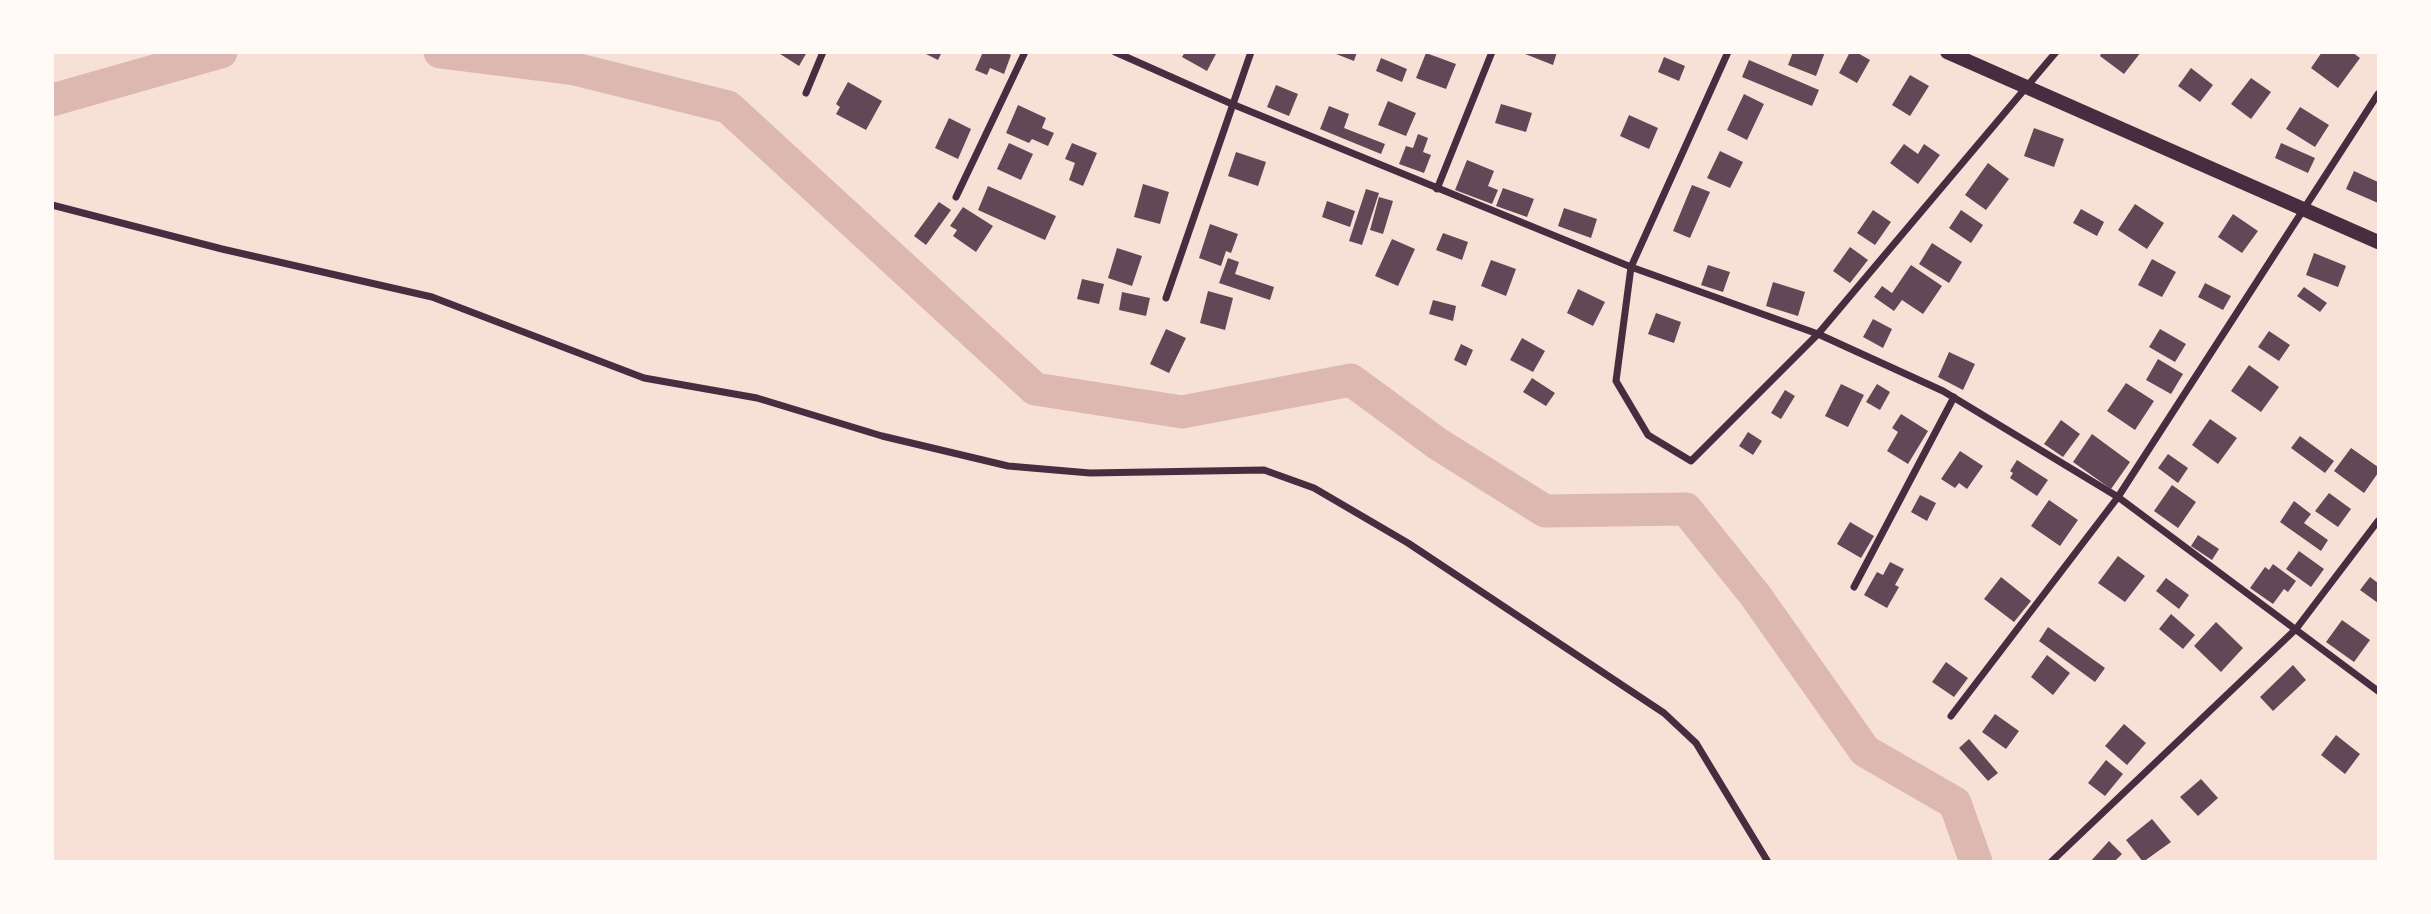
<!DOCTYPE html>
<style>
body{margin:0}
#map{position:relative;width:2431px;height:914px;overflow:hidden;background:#f7e1d7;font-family:"PT Sans",sans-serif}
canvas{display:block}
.frame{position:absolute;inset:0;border:54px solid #fffaf5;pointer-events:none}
</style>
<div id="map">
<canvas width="2431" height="914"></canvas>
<div class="frame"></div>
</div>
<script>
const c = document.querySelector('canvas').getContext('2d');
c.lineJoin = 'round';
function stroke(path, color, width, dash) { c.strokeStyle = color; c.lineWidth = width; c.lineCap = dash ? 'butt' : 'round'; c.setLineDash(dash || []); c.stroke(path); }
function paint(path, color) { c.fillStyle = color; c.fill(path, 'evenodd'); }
const river = new Path2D(`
 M 440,52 L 575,69 L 728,107 L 1035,389 L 1182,412 L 1351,380 L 1438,444 L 1545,511 L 1686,509 L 1755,595 L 1865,751 L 1955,803 L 1976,862
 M 52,100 L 221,52`);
const building = new Path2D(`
 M 777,52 L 807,52 L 799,66 Z
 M 922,52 L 942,52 L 938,60 Z
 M 983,52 L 1005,52 L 1011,55 L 1004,74 L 990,68 L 987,75 L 975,70 Z
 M 1185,52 L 1217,52 L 1207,71 L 1182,57 Z
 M 1331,52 L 1357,52 L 1354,61 Z
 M 1520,52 L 1557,52 L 1553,65 Z
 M 1793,52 L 1825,52 L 1816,76 L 1788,65 Z
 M 1850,52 L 1856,52 L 1870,60 L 1857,83 L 1839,73 Z
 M 2102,52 L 2141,52 L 2124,74 L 2100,56 Z
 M 2322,52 L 2352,52 L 2360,58 L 2338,88 L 2311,68 Z
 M 1426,53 L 1456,64 L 1446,89 L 1416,78 Z
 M 1664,57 L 1685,66 L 1679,81 L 1658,72 Z
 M 1381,58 L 1407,69 L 1402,82 L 1376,71 Z
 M 1749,60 L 1819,90 L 1812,106 L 1742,77 Z
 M 2191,68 L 2213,85 L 2200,102 L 2178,86 Z
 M 1910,75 L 1929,86 L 1910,116 L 1892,105 Z
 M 2251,78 L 2271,92 L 2251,119 L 2231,104 Z
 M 848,82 L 882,101 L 866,130 L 836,114 L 840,107 L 836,104 Z
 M 1276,85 L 1298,94 L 1289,116 L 1267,107 Z
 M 1744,94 L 1764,104 L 1747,140 L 1727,130 Z
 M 1388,101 L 1416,113 L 1406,136 L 1378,125 Z
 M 1501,104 L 1532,113 L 1526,132 L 1495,123 Z
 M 1018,105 L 1046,118 L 1042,128 L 1054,133 L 1048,146 L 1032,139 L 1029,143 L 1006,133 Z
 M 1329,106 L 1349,114 L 1344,128 L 1385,144 L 1381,154 L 1320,129 Z
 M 2300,107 L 2329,125 L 2315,147 L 2286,129 Z
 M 1629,115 L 1658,128 L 1649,149 L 1620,136 Z
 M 949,118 L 971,129 L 958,159 L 935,148 Z
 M 2034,128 L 2064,139 L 2054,167 L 2024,156 Z
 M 1418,134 L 1428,138 L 1423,152 L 1431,155 L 1424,173 L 1399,164 L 1406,146 L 1413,148 Z
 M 1009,143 L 1033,154 L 1021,180 L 997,169 Z
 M 1072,143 L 1097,153 L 1083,186 L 1069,180 L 1075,163 L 1065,159 Z
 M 2281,143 L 2315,158 L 2308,173 L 2275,158 Z
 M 1904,144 L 1918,154 L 1924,144 L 1940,155 L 1918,184 L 1890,163 Z
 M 1720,151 L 1743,162 L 1730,188 L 1707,178 Z
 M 1236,152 L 1266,162 L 1258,186 L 1228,176 Z
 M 1467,160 L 1494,171 L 1488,186 L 1498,190 L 1492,204 L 1455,190 Z
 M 1988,163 L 2009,179 L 1986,210 L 1965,195 Z
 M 2354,171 L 2378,182 L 2378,203 L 2346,189 Z
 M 1143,184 L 1169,192 L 1160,224 L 1134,217 Z
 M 1692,185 L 1710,192 L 1690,238 L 1673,231 Z
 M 988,186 L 1056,216 L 1045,240 L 978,210 Z
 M 1503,188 L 1534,199 L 1527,217 L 1496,206 Z
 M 1366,189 L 1379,193 L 1362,245 L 1349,241 Z
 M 1379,197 L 1393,201 L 1383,234 L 1370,230 Z
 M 1327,201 L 1355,211 L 1350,227 L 1322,217 Z
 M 939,202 L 951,210 L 926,245 L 914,236 Z
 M 2135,204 L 2164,223 L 2147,249 L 2118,230 Z
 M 963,207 L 993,226 L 976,252 L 953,236 L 957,230 L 950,226 Z
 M 1564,208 L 1597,219 L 1591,238 L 1558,226 Z
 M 2081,209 L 2104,222 L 2097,236 L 2073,223 Z
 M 1873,210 L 1891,222 L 1875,245 L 1857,233 Z
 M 1961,210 L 1983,225 L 1971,243 L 1949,228 Z
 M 2233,214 L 2258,231 L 2242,253 L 2218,237 Z
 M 1210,224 L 1238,234 L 1231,253 L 1226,251 L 1221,266 L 1199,258 Z
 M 1443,233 L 1468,242 L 1462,260 L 1436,250 Z
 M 1392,239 L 1415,249 L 1398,286 L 1375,276 Z
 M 1932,243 L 1962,262 L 1949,283 L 1919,264 Z
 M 1850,247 L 1868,260 L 1850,283 L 1833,271 Z
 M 1117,248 L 1142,256 L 1132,286 L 1108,278 Z
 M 2314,253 L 2346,266 L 2338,287 L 2306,275 Z
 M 1228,258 L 1239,262 L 1235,274 L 1274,287 L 1270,300 L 1219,283 Z
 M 2152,259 L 2176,272 L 2162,297 L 2138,285 Z
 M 1491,260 L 1516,269 L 1506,296 L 1481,286 Z
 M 1708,265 L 1730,272 L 1723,292 L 1701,285 Z
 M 1911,265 L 1942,286 L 1923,314 L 1902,300 L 1894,311 L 1874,297 L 1882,286 L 1892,293 Z
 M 1082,279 L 1104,284 L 1099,304 L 1077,299 Z
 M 1773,282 L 1805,292 L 1798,316 L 1766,306 Z
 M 2205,283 L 2231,296 L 2223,310 L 2198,297 Z
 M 2304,287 L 2327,303 L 2320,312 L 2297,296 Z
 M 1578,289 L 1605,302 L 1593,326 L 1567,313 Z
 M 1208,291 L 1233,298 L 1225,330 L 1200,323 Z
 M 1122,292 L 1150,298 L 1146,316 L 1119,310 Z
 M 1433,300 L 1456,306 L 1453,321 L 1429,314 Z
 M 1656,313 L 1681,322 L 1674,343 L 1648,334 Z
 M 1873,319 L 1892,329 L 1883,348 L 1863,337 Z
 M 1166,329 L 1186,338 L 1169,373 L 1150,364 Z
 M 2160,329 L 2186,344 L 2175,362 L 2149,347 Z
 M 2269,331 L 2290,345 L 2279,361 L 2258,347 Z
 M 1522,338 L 1545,351 L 1533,372 L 1510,360 Z
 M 1461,344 L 1473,350 L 1466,366 L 1454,360 Z
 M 1949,352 L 1975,364 L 1963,390 L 1938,377 Z
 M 2158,359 L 2183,374 L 2171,394 L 2146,380 Z
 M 2249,365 L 2279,387 L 2261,412 L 2231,391 Z
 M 1532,378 L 1555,393 L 1546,406 L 1523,392 Z
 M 2126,383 L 2154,401 L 2135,430 L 2107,411 Z
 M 1841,384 L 1864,395 L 1848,427 L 1825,416 Z
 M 1877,384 L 1890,392 L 1880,410 L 1866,402 Z
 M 1785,390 L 1795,396 L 1781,419 L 1771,413 Z
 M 1901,414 L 1928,431 L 1908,464 L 1887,451 L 1898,432 L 1892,428 Z
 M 2210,419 L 2237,438 L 2218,464 L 2192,445 Z
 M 2061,420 L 2080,434 L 2063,457 L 2044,444 Z
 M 1748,432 L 1762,441 L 1753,455 L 1739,446 Z
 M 2092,434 L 2130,462 L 2111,489 L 2073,462 Z
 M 2300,436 L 2334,461 L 2325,473 L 2291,448 Z
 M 2351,448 L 2378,467 L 2378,473 L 2364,493 L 2334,471 Z
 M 1960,451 L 1983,466 L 1967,489 L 1959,483 L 1955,488 L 1941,479 Z
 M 2168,454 L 2188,468 L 2178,483 L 2158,468 Z
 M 2017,460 L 2048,480 L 2037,496 L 2010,478 L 2013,473 L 2010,471 Z
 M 2172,485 L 2196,502 L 2178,528 L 2154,511 Z
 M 2329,493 L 2351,509 L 2338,527 L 2315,511 Z
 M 1920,495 L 1936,503 L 1927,521 L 1911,512 Z
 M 2049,500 L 2078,520 L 2060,546 L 2031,526 Z
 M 2294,501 L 2311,514 L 2304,523 L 2328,540 L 2321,551 L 2280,522 Z
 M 1850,522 L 1874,536 L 1861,558 L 1837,544 Z
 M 2198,535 L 2219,549 L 2212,560 L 2191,546 Z
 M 2299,551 L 2324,569 L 2311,587 L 2286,569 Z
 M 2118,556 L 2145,576 L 2125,602 L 2098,583 Z
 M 1890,562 L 1904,569 L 1895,585 L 1899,587 L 1887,608 L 1864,595 L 1877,572 L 1883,575 Z
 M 2273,564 L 2296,581 L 2288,592 L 2284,589 L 2273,604 L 2250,588 L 2265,567 L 2269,570 Z
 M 2001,577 L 2031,601 L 2014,622 L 1984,599 Z
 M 2370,577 L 2378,583 L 2378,603 L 2360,590 Z
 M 2166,578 L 2189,595 L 2179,609 L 2156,591 Z
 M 2171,614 L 2195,635 L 2183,649 L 2159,629 Z
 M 2342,620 L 2370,640 L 2354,662 L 2326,642 Z
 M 2216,622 L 2243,648 L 2221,672 L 2194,646 Z
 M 2048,627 L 2105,668 L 2095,682 L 2039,641 Z
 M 2047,655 L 2070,673 L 2053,695 L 2031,677 Z
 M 1946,662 L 1968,678 L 1954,697 L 1932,682 Z
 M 2293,665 L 2306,680 L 2273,711 L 2260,697 Z
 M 1995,714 L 2019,731 L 2006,749 L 1982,732 Z
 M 2124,724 L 2146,743 L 2127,765 L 2105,746 Z
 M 2336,735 L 2360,754 L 2345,774 L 2321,755 Z
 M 1969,739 L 1998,773 L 1988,781 L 1959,748 Z
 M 2106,760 L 2123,774 L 2105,796 L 2088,783 Z
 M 2201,779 L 2218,798 L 2198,816 L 2180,797 Z
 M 2152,819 L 2171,842 L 2143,862 L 2126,840 Z
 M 2109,841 L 2122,854 L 2114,862 L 2090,862 Z`);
const minor = new Path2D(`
 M 1115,52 L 1232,104 L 1631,267 L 1818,334 L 1943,391 L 2118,497 L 2378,691
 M 1728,52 L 1631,267 L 1616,381 L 1648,435 L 1691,461 L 1818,334 L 2056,52
 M 806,93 L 823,52
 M 1437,189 L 1492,52
 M 956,197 L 1025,52
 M 52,205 L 222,249 L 432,297 L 644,378 L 757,398 L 882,436 L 1008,466 L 1090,473 L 1264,470 L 1314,488 L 1408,543 L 1664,713 L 1696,743 L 1768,862
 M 1166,298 L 1251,52
 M 1854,587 L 1954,397
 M 1951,716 L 2118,497 L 2378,94
 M 2051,862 L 2296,629 L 2378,521`);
const secondary = new Path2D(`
 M 1947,52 L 2378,242`);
stroke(river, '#dcb8b0', 33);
paint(building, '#644757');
stroke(minor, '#4a2c40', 7);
stroke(secondary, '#4a2c40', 14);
</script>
